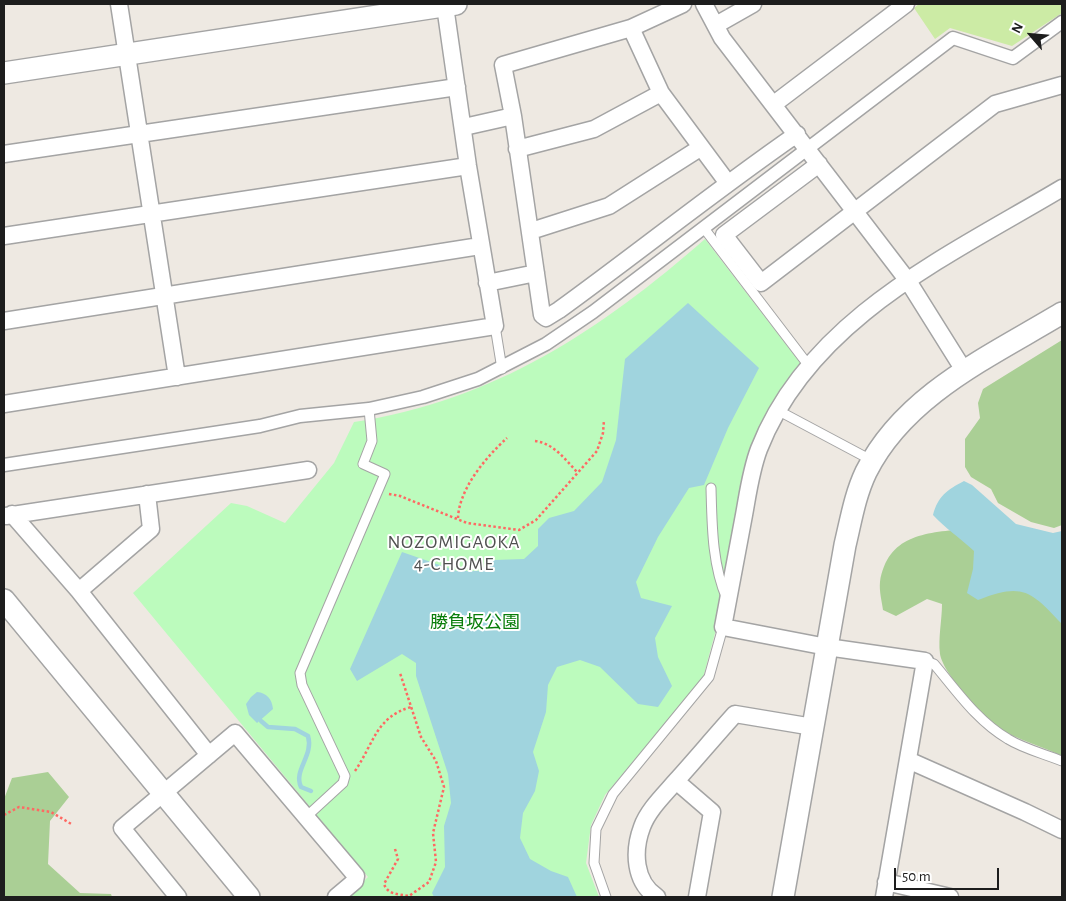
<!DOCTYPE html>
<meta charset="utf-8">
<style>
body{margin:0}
#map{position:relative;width:1066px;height:901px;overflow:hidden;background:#eee9e2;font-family:"Alegreya Sans",sans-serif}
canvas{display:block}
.frame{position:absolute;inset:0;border:5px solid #1d1d1d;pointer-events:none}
.north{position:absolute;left:1006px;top:10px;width:50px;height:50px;-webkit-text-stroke:4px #fff;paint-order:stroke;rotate:297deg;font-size:14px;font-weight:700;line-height:20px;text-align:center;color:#1d1d1d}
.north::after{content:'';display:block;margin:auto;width:18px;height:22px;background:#1d1d1d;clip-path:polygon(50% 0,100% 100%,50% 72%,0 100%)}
.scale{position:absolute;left:894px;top:868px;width:105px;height:22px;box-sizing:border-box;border:2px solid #1d1d1d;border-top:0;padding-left:6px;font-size:15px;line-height:18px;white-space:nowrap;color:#1d1d1d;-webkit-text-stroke:4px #fff;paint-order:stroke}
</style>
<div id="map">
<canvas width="1066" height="901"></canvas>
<div class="frame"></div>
<div class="north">N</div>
<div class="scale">50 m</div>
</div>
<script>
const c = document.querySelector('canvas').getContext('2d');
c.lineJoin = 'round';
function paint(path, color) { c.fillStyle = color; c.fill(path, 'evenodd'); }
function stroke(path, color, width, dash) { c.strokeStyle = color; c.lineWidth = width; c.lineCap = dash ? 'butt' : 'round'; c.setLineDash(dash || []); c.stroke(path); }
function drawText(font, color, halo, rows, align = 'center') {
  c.font = font + ' "Alegreya Sans","Noto Sans JP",sans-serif'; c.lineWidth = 4; c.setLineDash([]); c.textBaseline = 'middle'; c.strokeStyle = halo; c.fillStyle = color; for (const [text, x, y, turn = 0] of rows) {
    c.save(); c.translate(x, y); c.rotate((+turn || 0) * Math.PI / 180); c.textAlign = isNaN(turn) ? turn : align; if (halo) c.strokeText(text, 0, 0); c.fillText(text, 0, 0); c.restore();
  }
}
const grass = new Path2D(`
 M 919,4 L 1062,4 L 1062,13 L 1012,46 L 950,28 L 935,39 L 914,8 Z`);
const forest = new Path2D(`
 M 1062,340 L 1062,525 L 1054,528 L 1031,522 L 998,503 L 991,489 L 971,477 L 965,467 L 965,439 L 980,418 L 978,403 L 983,389 Z
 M 964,529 L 1005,578 L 1062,605 L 1062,756 C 1045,748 1026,742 1009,734 C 990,725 943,675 940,654 C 938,638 942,620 942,604 L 927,599 L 896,616 L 883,610 C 882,602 879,591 880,582 C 888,535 924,533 964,529 Z
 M 48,772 L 69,797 L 50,821 L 48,864 L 80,893 L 111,894 L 112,897 L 4,897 L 4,799 L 12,778 Z`);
const park = new Path2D(`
 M 705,239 L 801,364 L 777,401 L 703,678 L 605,795 L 591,825 L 586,863 L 599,897 L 347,897 L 368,877 L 133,593 L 231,503 L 247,506 L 285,523 L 334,463 L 354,422 C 494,401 601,330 705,239 Z`);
const water = new Path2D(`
 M 688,303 L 759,368 L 728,428 L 704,485 L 689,488 L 658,537 L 636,582 L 641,598 L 672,606 L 655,638 L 658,657 L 672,686 L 658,707 L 638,704 L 600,667 L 580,660 L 557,667 L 548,685 L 546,712 L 533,752 L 539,771 L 535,791 L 523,813 L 520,838 L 530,859 L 551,871 L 568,877 L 577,897 L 434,897 L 432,893 L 445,867 L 444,826 L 451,803 L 448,774 L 416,676 L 416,663 L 402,654 L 357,681 L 350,669 L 402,552 L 457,571 L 478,571 L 494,560 L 524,559 L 538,546 L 538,529 L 549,518 L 574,511 L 602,482 L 616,440 L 625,359 Z
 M 964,481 L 972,485 L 1016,524 L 1053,533 L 1062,531 L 1062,624 C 1031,591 1023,582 978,600 L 967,593 L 973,569 L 974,551 C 960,538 945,528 933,515 C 938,496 947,490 964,481 Z
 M 257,692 C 267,693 272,699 273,709 L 257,723 L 249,715 L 246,704 L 251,697 Z`);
const stream = new Path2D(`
 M 261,721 L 268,727 L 295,729 L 308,736 C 314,756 293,770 301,787 L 311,791`);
const path = new Path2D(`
 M 535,441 C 553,443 565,459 577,472
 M 389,494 L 400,496 L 467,523 L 519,530 L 536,520 L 597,451 L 603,433 L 604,420
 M 458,518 C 459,489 486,457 507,438
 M 355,771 C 374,743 376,717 411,707
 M 4,815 L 19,807 L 51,812 L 73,825
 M 395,849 L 398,859 L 384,884 C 388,895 398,894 409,896 L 429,882 L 436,862 L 433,833 L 444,787 L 436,761 L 421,737 L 400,673`);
const service = new Path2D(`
 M 703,227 L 809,366
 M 495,326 L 502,369
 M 779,411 L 873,461
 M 711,488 C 712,524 712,565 727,599
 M 925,661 L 934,664 C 956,690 977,721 1008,739 C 1024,749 1045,754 1062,761
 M 306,817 L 343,783 L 345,776 L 302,685 L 300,673 L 385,474 L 363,464 L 372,441 L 369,409
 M 606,897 L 594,863 L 596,829 L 613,794 L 709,677 L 723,627`);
const pedestrian = new Path2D(`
 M 4,465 L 260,426 L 300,416 L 369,409 L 423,397 L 478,379 L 546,344 L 593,312 L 953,38 L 1013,58 L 1062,22`);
const minor = new Path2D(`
 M 119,4 L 177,377
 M 683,4 L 631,28 L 503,65 L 513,116 L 542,315 L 546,318 L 559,310 C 639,252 716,190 797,134
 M 704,4 L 722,38 L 908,281 L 965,372
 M 716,25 L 753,4
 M 631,28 L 661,93 L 727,182
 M 774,104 L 906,4
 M 464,127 L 513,116
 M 517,149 L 594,129 L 661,93
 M 4,154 L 457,87
 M 819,164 L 724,235 L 761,283 L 995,104 L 1062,85
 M 531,231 L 609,206 L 700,148
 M 4,236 L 468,166
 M 487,283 L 536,273
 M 4,321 L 480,246
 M 4,404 L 495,326 L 468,166 L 445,6
 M 12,514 L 79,591 L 209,755
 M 6,516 L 308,470
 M 79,591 L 151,529 L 147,494
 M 908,760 L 1025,812 L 1062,830
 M 676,781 L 712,812 L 697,897
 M 886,882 L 950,897
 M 178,897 L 122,828 L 235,733 L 356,876 L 355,881 L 336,897
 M 657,897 C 634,882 633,851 642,827 C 648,810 664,795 676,781 C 696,759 715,736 735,714 L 813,727
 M 884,897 L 925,661 L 827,647 L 723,627 C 730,590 737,552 744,515 C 748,493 751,470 759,449 C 810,318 950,255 1062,188`);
const tertiary = new Path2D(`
 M 4,73 L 456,4
 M 4,600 L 249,897
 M 783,897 L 845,545 C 851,520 855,495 866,472 C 905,394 991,356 1062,313`);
const parkNames = [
 ["勝負坂公園",475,623]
];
const neighbourhoodNames = [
 ["NOZOMIGAOKA",454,542],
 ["4-CHOME",454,564]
];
paint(grass, '#cceba5');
paint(forest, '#aacf95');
paint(park, '#bcfbbd');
paint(water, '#a0d4de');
stroke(stream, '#a0d4de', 4.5);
stroke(service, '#a4a4a4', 11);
stroke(pedestrian, '#a4a4a4', 15);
stroke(minor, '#a4a4a4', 19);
stroke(tertiary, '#a4a4a4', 24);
stroke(path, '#fe6963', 2.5, [2.5, 2.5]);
stroke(service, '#fff', 9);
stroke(pedestrian, '#fff', 12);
stroke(minor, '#fff', 16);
stroke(tertiary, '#fff', 21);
drawText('18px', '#087d0a', '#fff', parkNames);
c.letterSpacing = '1px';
drawText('19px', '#505050', '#fff', neighbourhoodNames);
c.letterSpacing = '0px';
</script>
